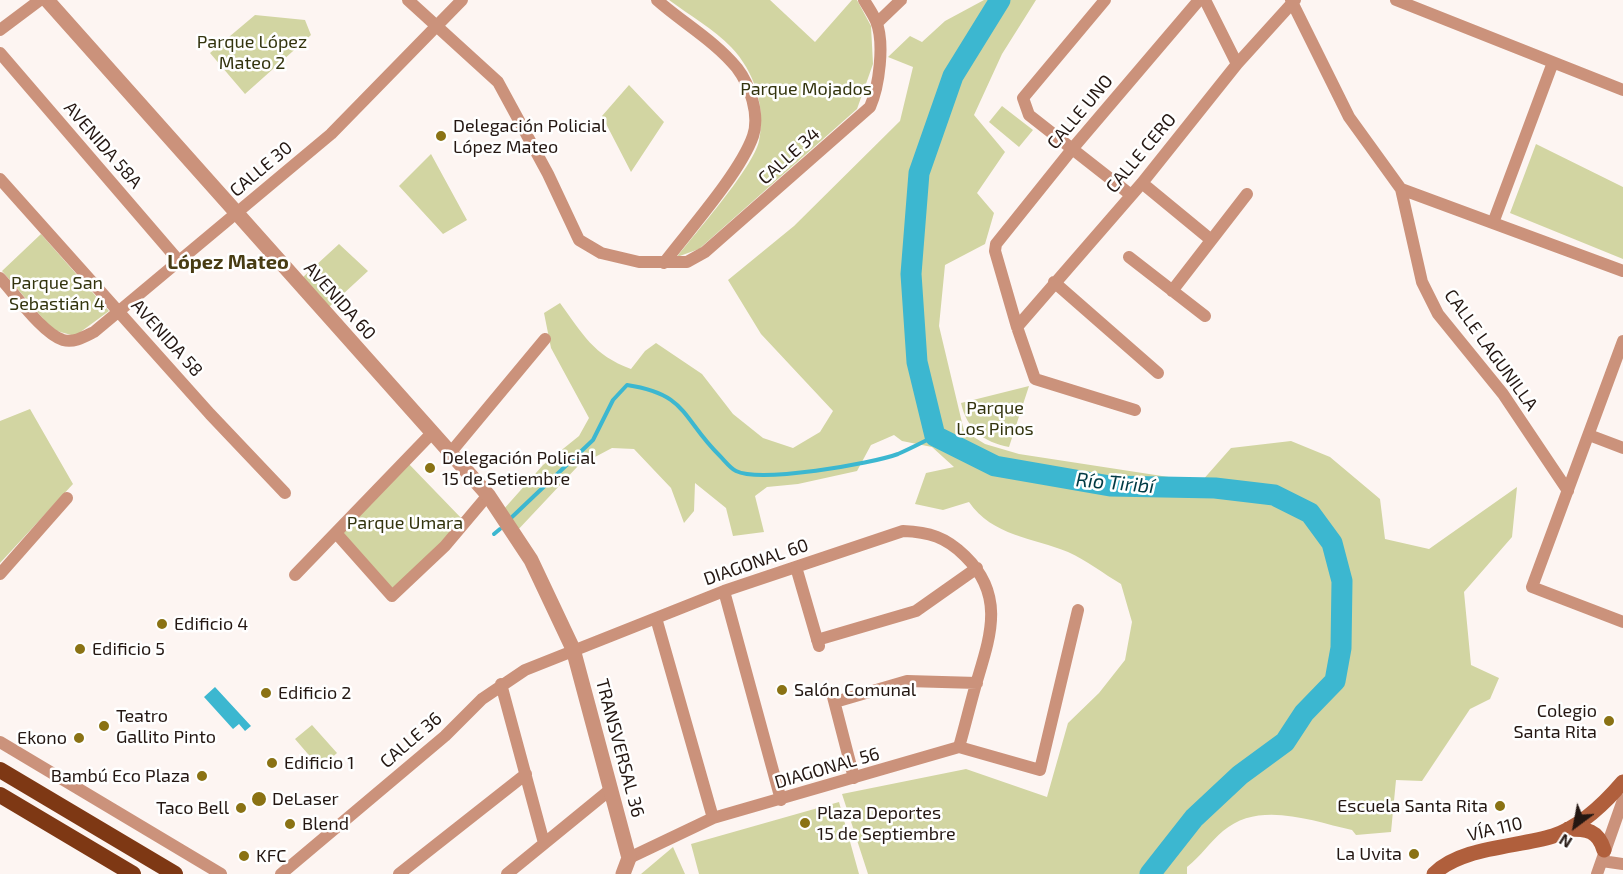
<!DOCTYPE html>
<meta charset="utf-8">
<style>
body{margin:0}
#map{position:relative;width:1623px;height:874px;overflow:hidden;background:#fdf5f2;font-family:"Exo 2",sans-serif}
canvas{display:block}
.north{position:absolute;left:1545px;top:796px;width:60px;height:60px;-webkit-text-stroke:4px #fff;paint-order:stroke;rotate:212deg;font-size:16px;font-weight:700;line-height:24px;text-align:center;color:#241712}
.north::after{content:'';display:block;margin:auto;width:21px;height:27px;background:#241712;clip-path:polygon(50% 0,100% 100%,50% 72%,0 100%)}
</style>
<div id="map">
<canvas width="1623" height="874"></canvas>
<div class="north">N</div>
</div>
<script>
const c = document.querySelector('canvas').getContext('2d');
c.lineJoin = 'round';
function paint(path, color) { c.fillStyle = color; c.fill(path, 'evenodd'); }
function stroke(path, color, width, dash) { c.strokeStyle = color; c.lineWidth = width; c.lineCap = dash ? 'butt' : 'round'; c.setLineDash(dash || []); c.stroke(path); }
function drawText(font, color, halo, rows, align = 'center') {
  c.font = font + ' "Exo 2",sans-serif'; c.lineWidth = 5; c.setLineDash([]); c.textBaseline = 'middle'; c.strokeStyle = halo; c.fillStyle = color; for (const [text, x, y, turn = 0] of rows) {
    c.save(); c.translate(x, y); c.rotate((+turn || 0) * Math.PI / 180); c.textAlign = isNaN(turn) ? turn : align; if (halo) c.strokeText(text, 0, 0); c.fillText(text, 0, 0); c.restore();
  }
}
const green = new Path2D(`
 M 669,0 L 770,0 L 815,42 L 852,0 L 857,0 L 871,26 L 873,64 L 857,109 L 699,249 L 677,257 C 696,232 753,168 759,141 C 766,108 755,72 731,47 C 714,29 689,15 669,0 Z
 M 984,0 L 1036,0 L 1002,54 L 974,115 L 1005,152 L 977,193 L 994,213 L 985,244 L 945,265 L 939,326 L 964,431 L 985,444 L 1019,454 L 1201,482 L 1231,448 L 1291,441 L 1330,457 L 1380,499 L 1385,539 L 1429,549 L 1517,487 L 1512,537 L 1464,592 L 1471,665 L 1499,678 L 1490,699 L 1470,709 L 1422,781 L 1396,780 L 1391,832 L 1356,835 L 1352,830 C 1312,821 1259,800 1223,831 C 1210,842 1201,856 1187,867 L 1187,874 L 868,874 L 842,794 L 966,769 L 1047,797 L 1068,723 L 1099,693 L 1125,660 L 1132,622 L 1121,584 C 1104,574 1086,560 1068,552 C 1034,538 992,536 969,502 L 943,510 L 915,504 L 926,473 L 954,467 L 932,447 L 902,441 L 894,435 L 871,445 L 857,471 L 798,484 L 767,487 L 755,496 L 764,532 L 733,536 L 726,508 L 695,483 L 694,511 L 684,523 L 671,488 L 634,449 L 612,448 L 578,466 L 515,533 L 503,510 L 543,465 L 579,436 L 589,418 L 551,348 L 544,313 L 560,303 C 583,334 593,355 631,369 L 645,351 L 656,343 L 702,374 L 733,414 L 763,438 L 793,448 L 820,432 L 833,411 L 761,334 L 728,280 L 794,226 L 900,121 L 913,67 L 888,57 L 910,36 L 922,42 L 945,21 Z
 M 255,15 L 305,20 L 311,35 L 245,94 L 210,53 Z
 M 629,85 L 664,122 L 631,172 L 602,116 Z
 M 1002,106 L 1033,130 L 1019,147 L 989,122 Z
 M 1536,144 L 1623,187 L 1623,259 L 1510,213 Z
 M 431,154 L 467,220 L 443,234 L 399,186 Z
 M 41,234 L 109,311 L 75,336 L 53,330 L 2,271 Z
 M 339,244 L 368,271 L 329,307 L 302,278 Z
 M 1029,386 L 1009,447 C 983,442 967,429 961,403 Z
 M 30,409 L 73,484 L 0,563 L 0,421 Z
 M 406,461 L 464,521 L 392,596 L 336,533 Z
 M 312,725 L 337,753 L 320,768 L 295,739 Z
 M 839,802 L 859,874 L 699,874 L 691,844 Z
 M 673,847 L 685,874 L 641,874 Z`);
const water = new Path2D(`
 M 215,687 L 251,726 L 245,731 L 239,724 L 233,729 L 204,697 Z`);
const stream = new Path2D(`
 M 512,517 L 593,440 L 613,400 L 627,385 C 688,394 682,419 720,456 C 725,461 730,468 736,471 C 760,483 871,464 898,454 C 910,449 923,442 935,436
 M 494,534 L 500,529`);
const river = new Path2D(`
 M 1000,0 L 953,76 L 919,173 L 911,274 L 917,362 L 935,436 L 995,466 L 1110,486 L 1215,488 L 1274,495 L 1310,513 L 1332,543 L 1342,581 L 1341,648 L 1335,681 L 1304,713 L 1285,742 L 1240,775 L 1194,818 L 1150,874`);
const minor = new Path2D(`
 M 408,0 L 498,82 L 548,174 L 579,240 L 601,253 L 639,262 L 687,262 L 705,252 L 870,107 C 879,87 885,43 876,21 C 873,14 868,7 864,0
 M 657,0 C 683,23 715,41 737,68 C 750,85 760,115 753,136 C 740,173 689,230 664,263
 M 1105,0 L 1023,98 L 1029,115 L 1131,195
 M 1205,0 L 1237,64
 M 1291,0 L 1349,117 L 1401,189 L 1422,282 L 1438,314 L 1503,394 L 1568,491
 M 1396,0 L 1623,90
 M 877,23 L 901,0
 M 0,30 L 40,0
 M 0,53 L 178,260
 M 0,179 L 210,414 L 285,493
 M 1142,183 L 1210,239
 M 1401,189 L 1623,271
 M 1493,223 L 1552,65
 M 1129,257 L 1205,316
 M 0,278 C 15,294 43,334 63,340 C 74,343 84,337 94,332 L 331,134 L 462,0
 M 1054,282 L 1158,373
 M 1172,291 L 1247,194
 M 1017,327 L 1142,183 L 1237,64 L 1295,0
 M 1623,341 L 1532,587 L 1623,622
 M 1135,410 L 1035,379 L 1017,327 L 995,251 L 996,244 L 1073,148 L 1199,0
 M 1589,435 L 1623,448
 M 451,452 L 545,339
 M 336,533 L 392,596 L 445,546 L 488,495
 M 796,567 L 819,646
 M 0,574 L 67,498
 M 295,575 L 433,432
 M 724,591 L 781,800
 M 656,618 L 713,818
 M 817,640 L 916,611 L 977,568
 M 501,684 L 544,843
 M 832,693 L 854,778
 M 835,702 L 907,681 L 977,683
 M 0,742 L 221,874
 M 629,858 L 713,818 L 959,747 L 1040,770 L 1078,610
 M 1602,861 L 1623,864
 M 281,874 L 445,736 L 482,699 L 525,670 L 724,591 L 903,531 C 929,532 946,537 965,556 C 1006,596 990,637 976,684 C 970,705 965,726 959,747
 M 399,874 L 526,774
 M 507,874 L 611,789
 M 1597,874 L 1623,800`);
const tertiary = new Path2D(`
 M 47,0 L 488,495 L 531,560 L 573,649 L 629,858 L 623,874`);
const secondary = new Path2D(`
 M 1568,829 C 1587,829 1598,830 1604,850
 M 1434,874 C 1460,847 1518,847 1553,836 C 1581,827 1605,803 1623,782`);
const trunk = new Path2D(`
 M 0,770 L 175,874
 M 0,795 L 133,874`);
const markers = [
 [441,136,6,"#8a7214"],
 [430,468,6,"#8a7214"],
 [162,624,6,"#8a7214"],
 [80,649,6,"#8a7214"],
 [782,690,6,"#8a7214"],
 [266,693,6,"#8a7214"],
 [1609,721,6,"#8a7214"],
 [104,726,6,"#8a7214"],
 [79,738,6,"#8a7214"],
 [272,763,6,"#8a7214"],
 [202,776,6,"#8a7214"],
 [259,799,8,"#8a7214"],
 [1500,806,6,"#8a7214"],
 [241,808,6,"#8a7214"],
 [805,823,6,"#8a7214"],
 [290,824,6,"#8a7214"],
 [1414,854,6,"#8a7214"],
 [244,856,6,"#8a7214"]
];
const parkNames = [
 ["Parque López",252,42],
 ["Mateo 2",252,63],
 ["Parque Mojados",806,89],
 ["Parque San",57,283],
 ["Sebastián 4",57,304],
 ["Parque",995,408],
 ["Los Pinos",995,429],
 ["Parque Umara",405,523]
];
const streetNames = [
 ["CALLE UNO",1080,112,-50],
 ["AVENIDA 58A",103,145,49],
 ["CALLE CERO",1141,153,-50],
 ["CALLE 34",789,156,-42],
 ["CALLE 30",261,169,-40],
 ["AVENIDA 60",340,301,48],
 ["AVENIDA 58",167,338,48],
 ["CALLE LAGUNILLA",1491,350,54],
 ["DIAGONAL 60",756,562,-19],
 ["CALLE 36",411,740,-41],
 ["TRANSVERSAL 36",620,748,75],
 ["DIAGONAL 56",827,768,-16],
 ["VÍA 110",1495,829,-13]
];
const poiNames = [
 ["Delegación Policial",453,126],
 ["López Mateo",453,147],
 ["Delegación Policial",442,458],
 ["15 de Setiembre",442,479],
 ["Edificio 4",174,624],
 ["Edificio 5",92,649],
 ["Salón Comunal",794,690],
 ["Edificio 2",278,693],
 ["Colegio",1597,711,"right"],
 ["Santa Rita",1597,732,"right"],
 ["Teatro",116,716],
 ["Gallito Pinto",116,737],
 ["Ekono",67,738,"right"],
 ["Edificio 1",284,763],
 ["Bambú Eco Plaza",190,776,"right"],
 ["DeLaser",272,799],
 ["Escuela Santa Rita",1488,806,"right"],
 ["Taco Bell",229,808,"right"],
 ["Plaza Deportes",817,813],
 ["15 de Septiembre",817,834],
 ["Blend",302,824],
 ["La Uvita",1402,854,"right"],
 ["KFC",256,856]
];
const neighbourhoodNames = [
 ["López Mateo",228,262]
];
const waterNames = [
 ["Río Tiribí",1115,483,5]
];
paint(green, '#d2d5a2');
paint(water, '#3cb7d0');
stroke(stream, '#3cb7d0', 4);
stroke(river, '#3cb7d0', 21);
stroke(minor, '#cb927b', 12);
stroke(tertiary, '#cb927b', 15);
stroke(secondary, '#b05f3c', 15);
stroke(trunk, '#7e3814', 16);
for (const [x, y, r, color] of markers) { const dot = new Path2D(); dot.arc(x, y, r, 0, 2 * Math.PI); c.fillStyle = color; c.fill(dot); stroke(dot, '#fff', 2); }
drawText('18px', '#33340e', '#fff', parkNames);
drawText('18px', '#241712', '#fff', streetNames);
drawText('18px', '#241712', '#fff', poiNames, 'left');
drawText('bold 20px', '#483c13', '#fff', neighbourhoodNames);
drawText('italic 20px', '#003a44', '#fff', waterNames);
</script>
